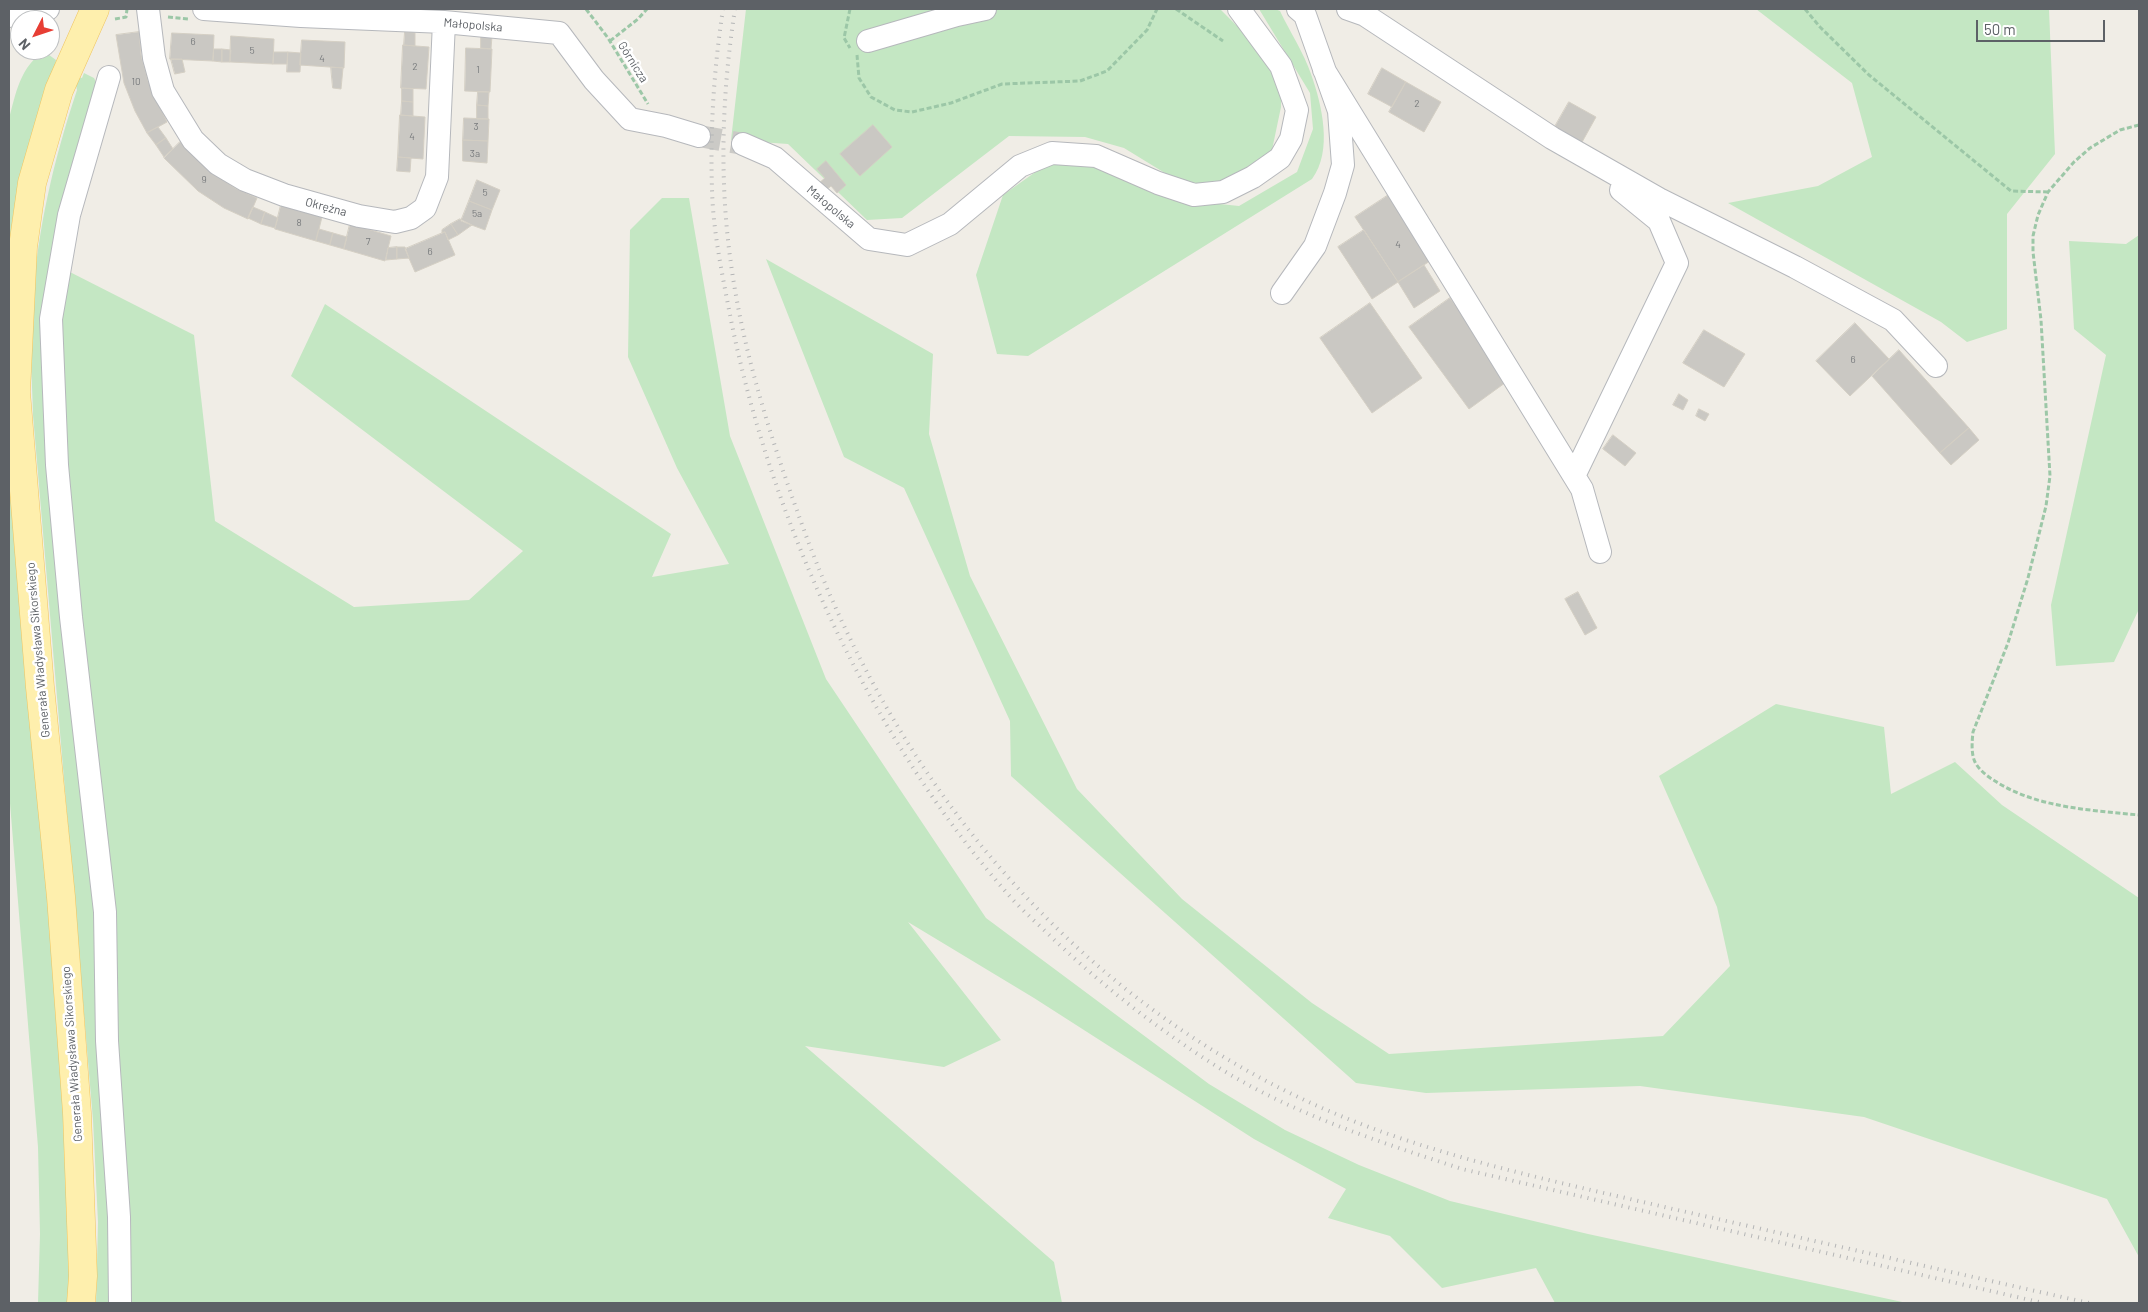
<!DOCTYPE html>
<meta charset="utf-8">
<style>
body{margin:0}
#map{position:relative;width:2148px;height:1312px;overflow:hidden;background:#f0ede6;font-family:Barlow,sans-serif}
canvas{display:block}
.frame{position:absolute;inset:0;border:10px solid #5d6166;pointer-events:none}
.north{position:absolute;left:10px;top:10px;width:50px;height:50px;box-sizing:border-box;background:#fff;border:1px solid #bec0c2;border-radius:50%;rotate:229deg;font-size:14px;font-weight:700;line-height:20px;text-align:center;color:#5d6166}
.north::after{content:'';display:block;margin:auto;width:18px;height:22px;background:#e73e34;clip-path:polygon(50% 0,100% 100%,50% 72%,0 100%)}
.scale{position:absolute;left:1976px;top:20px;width:129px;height:22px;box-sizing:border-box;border:2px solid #5d6166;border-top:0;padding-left:6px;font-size:15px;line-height:18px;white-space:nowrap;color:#5d6166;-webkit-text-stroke:4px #fff;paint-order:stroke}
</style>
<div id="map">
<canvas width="2148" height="1312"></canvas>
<div class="frame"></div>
<div class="north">N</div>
<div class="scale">50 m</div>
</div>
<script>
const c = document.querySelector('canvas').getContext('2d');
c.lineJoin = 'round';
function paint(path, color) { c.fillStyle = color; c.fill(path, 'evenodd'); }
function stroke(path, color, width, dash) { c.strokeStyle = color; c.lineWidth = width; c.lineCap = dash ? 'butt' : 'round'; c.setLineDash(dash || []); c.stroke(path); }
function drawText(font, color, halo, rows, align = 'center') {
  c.font = font + ' Barlow,sans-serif'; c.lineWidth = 5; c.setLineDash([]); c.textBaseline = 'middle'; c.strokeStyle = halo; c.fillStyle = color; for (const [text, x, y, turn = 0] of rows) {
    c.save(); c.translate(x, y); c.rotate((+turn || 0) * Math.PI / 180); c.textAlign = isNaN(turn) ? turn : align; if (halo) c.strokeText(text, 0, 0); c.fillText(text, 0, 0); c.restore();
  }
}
const green = new Path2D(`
 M 746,9 L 1220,9 L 1245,34 L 1274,76 L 1281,92 L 1281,107 L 1272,150 L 1251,167 L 1223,183 L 1192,186 L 1173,178 L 1124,148 L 1085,137 L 1009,136 L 902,218 L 867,220 L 788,144 L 731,140 Z
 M 1259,9 L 1275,9 L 1280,11 C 1290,32 1304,53 1311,74 C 1322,105 1333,151 1312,179 L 1028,356 L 997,354 L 976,275 L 1003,195 L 1051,161 L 1094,164 L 1191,201 L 1239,206 L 1297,172 L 1313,129 L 1310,93 Z
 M 1756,9 L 2049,9 L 2055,154 L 2007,214 L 2007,329 L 1967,342 L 1941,322 L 1728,203 L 1818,186 L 1872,157 L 1852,83 Z
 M 45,52 L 56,60 L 55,68 L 9,293 L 9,119 C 15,96 21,63 45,52 Z
 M 84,73 L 94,78 L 101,92 L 50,298 L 91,830 L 117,1303 L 96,1303 L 98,1222 L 93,1120 L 33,415 C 32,378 29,341 32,305 C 38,228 53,162 77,90 L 75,81 L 77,77 L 82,78 Z
 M 662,198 L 689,198 L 730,436 L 826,679 L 986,918 L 1209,1084 L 1285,1130 L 1359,1165 L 1450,1201 L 1588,1234 L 1907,1303 L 1555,1303 L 1536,1268 L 1442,1288 L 1390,1236 L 1328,1218 L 1346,1189 L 1254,1139 L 1034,998 L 908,922 L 1001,1040 L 944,1067 L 805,1046 L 1054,1262 L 1062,1303 L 124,1303 L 71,617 L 60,267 L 194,335 L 215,521 L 354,607 L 469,600 L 523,551 L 291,376 L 325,304 L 671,534 L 652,577 L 729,564 L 677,468 L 628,357 L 630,230 Z
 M 2139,235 L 2139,609 L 2114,662 L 2056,666 L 2051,605 L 2106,355 L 2074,329 L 2069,241 L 2126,244 Z
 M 766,259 L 933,354 L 929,434 L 970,576 L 1077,789 L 1182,899 L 1312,1003 L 1389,1054 L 1663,1036 L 1730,966 L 1717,907 L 1659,776 L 1776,704 L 1884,727 L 1891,794 L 1955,762 L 2002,805 L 2139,898 L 2139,1257 L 2107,1199 L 1864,1117 L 1640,1086 L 1426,1093 L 1356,1083 L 1011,776 L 1010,721 L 904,488 L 844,457 Z
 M 9,392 L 63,1055 L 72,1303 L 38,1303 L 40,1234 L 38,1147 L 9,791 Z`);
const building = new Path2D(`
 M 139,32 L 141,55 L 148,81 L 167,122 L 147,133 L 135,111 L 124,83 L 116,35 Z
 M 405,32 L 415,33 L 415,46 L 404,45 Z
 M 172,33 L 214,35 L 213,61 L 170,59 Z
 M 231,36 L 274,39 L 273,64 L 230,62 Z
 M 481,36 L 492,36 L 491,49 L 481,48 Z
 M 302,40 L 345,42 L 344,68 L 300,65 Z
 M 403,45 L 429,47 L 426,89 L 401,88 Z
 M 466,48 L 492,49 L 490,92 L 465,91 Z
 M 214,49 L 222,49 L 222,62 L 213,61 Z
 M 222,49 L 231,50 L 230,62 L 222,62 Z
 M 274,52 L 288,52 L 287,64 L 273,64 Z
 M 288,52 L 301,53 L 300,72 L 287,72 Z
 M 171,59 L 182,59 L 185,72 L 175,74 Z
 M 331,67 L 343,68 L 341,89 L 333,88 Z
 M 1382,68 L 1406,82 L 1392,107 L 1368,94 Z
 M 1406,82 L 1441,102 L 1424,132 L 1389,112 Z
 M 402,88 L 413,89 L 413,102 L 402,101 Z
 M 478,92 L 489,92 L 488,106 L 477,105 Z
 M 402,101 L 413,102 L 413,116 L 401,115 Z
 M 1569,102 L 1596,117 L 1581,144 L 1553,130 Z
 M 477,105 L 488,106 L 488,119 L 477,119 Z
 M 400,115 L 425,117 L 423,159 L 398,157 Z
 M 464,118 L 489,119 L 488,141 L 463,140 Z
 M 873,125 L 892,147 L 860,176 L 840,154 Z
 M 158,127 L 166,138 L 156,145 L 147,133 Z
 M 166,138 L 173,149 L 164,157 L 156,145 Z
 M 463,140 L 488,141 L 487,163 L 463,161 Z
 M 180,142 L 213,173 L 235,188 L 257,198 L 248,219 L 224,208 L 198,191 L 164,158 Z
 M 398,157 L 411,158 L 410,172 L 397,171 Z
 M 826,161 L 846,185 L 837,193 L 831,186 L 825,191 L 819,183 L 825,178 L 817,169 Z
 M 477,180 L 500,190 L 492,210 L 469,201 Z
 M 1390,194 L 1433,259 L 1398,282 L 1355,217 Z
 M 469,201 L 492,210 L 485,230 L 461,221 Z
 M 281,205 L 322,217 L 316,241 L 275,229 Z
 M 253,207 L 265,212 L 261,224 L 248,218 Z
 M 265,212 L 278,218 L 275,228 L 261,224 Z
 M 460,219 L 472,225 L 458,235 L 451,224 Z
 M 350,224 L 391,236 L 385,261 L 344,249 Z
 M 451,224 L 458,235 L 448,240 L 445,232 L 442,233 L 442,230 Z
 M 319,229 L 333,233 L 330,245 L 316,241 Z
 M 1364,230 L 1398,282 L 1372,299 L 1338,247 Z
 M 445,232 L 455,255 L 415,272 L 405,249 Z
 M 333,233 L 347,237 L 344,249 L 330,245 Z
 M 397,247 L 405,247 L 409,258 L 397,259 Z
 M 397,247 L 397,259 L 386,260 L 388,248 Z
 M 1424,265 L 1440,291 L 1414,308 L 1398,282 Z
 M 1450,298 L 1509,380 L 1469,409 L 1409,327 Z
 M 1370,303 L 1422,378 L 1372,413 L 1320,338 Z
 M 1855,323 L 1889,359 L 1850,396 L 1816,361 Z
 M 1704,330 L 1745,354 L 1724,387 L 1683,363 Z
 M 1899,350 L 1969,428 L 1940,453 L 1872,376 Z
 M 1679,394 L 1688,400 L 1683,410 L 1673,405 Z
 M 1699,409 L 1709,414 L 1705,421 L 1696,416 Z
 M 1969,428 L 1979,440 L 1951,465 L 1940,453 Z
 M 1613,435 L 1636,453 L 1625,466 L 1603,449 Z
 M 1578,592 L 1597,628 L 1585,635 L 1565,599 Z`);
const minorTunnel = new Path2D(`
 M 699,136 L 743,144`);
const path = new Path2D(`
 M 586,9 L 608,38 L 648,104
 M 850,9 L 844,38 L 850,48
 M 1176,9 L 1223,41
 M 1805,9 L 1820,27 L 1869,75 L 2011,191 L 2048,192
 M 168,17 L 189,19
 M 115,19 L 126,17 L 127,9
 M 610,41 L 638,19 L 647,9
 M 857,55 L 859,78 L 871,97 L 895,110 L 912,112 L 951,103 L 1002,84 L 1080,81 L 1107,71 L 1147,30 L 1157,9
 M 2139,125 L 2120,130 L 2090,148 L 2074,162 L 2048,192 L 2038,215 L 2033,236 L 2033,252 L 2041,320 L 2050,476 L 2046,506 L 2028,578 L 2008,643 L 1973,732 C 1972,741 1971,754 1975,762 C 1979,770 1988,777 1995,781 C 2037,808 2090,810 2139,815`);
const minor = new Path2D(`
 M 148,9 L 154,58 L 163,91 L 193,140 L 218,164 L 245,180 L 284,195 L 359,216 L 395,222 L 411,218 L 425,208 L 437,177 L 444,22
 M 204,9 L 301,16 L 444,22 L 559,33 L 594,80 L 630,119 L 666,126 L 699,136
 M 1348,9 L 1365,15 L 1552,138 L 1659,199 L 1795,267 L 1893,320 L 1936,366
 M 9,16 L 48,9
 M 868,41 L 957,15 L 985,9
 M 1324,70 L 1582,489 L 1600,552
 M 109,77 L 69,215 L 51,319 L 57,465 L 71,617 L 105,912 L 107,1041 L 119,1217 L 120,1303
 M 743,144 L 775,158 L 869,239 L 907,245 L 950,224 L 1020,166 L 1052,153 L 1096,156 L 1158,183 L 1194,195 L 1223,192 L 1253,177 L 1280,158 L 1291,139 L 1297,110 L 1281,66 L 1239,9
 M 1282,293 L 1315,246 L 1335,193 L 1343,165 L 1339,111 L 1305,15 L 1298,9
 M 1574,476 L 1677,263 L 1659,221 L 1621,190`);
const major = new Path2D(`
 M 81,1303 L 83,1276 L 77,1113 L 61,897 L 40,687 L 16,392 L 23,247 L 32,183 L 59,90 L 95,9`);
const rail = new Path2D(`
 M 723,9 C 714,68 710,129 712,189 C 713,231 722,273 730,315 C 770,518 869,735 1006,892 C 1017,905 1030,917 1043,929 C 1095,980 1152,1025 1213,1064 C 1289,1113 1377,1141 1462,1169 L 2043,1303
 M 735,9 C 722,92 719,180 731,264 C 744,359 775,451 808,541 C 899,781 1062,983 1296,1096 C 1414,1153 1545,1179 1673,1209 C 1811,1240 1950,1272 2089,1303`);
const numberNames = [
 ["6",193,42],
 ["5",252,51],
 ["4",322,59],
 ["2",415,67],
 ["1",478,70],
 ["10",136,82],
 ["2",1417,104],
 ["3",476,127],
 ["4",412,137],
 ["3a",475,154],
 ["9",204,180],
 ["5",485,193],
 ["5a",477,214],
 ["8",299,223],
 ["7",368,242],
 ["4",1398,245],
 ["6",430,252],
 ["6",1853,360]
];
const streetNames = [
 ["Małopolska",473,25,5],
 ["Górnicza",633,62,58],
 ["Okrężna",326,207,15],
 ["Małopolska",831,207,40],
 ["Generała Władysława Sikorskiego",38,650,-95],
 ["Generała Władysława Sikorskiego",72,1054,-94]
];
paint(green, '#c4e7c3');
paint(building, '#cac8c3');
stroke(building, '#d4cfc4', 1);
stroke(minorTunnel, '#cbcac6', 22, [22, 11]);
stroke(minor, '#b6b8bc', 24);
stroke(major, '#f0c45f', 29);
stroke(path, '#9cc7a7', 3, [5, 2.5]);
stroke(minor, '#fff', 22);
stroke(major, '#feefad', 28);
stroke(rail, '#b4b5b6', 4, [1, 6]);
drawText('10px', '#787b7d', null, numberNames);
drawText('12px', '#5d6166', '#fff', streetNames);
</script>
